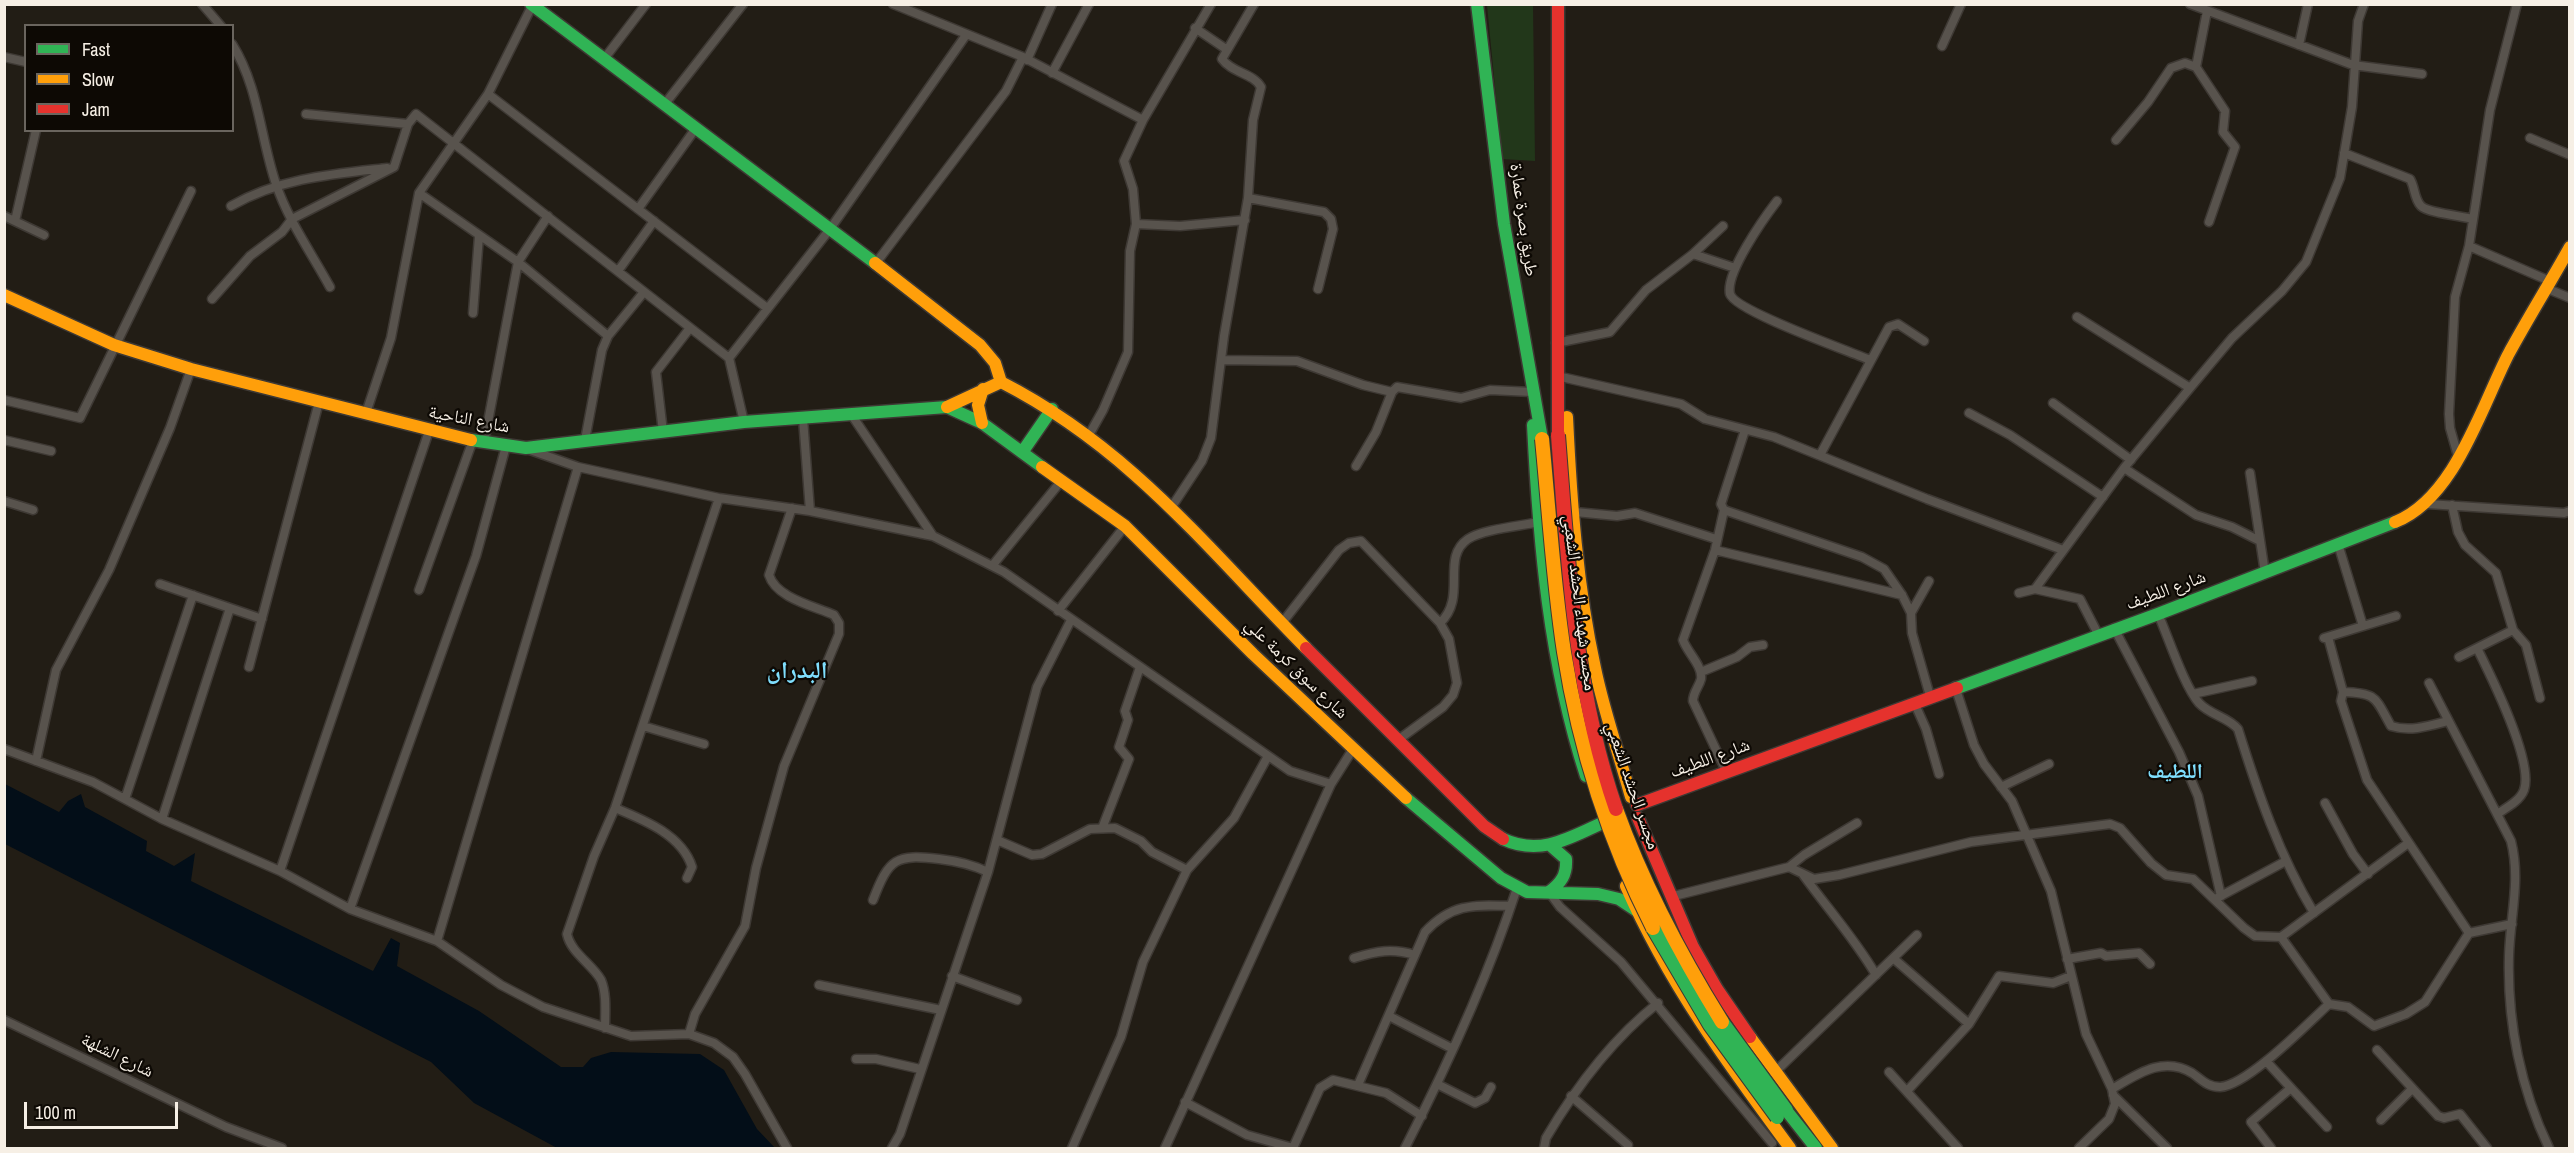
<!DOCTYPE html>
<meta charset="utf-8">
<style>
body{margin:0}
#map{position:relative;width:2574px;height:1153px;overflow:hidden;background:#221d15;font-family:"Archivo Narrow",sans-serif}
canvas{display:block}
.frame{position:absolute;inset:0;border:6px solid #f6efe5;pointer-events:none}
.legend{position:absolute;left:24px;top:24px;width:210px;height:108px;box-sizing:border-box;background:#0d0904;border:2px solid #6a655e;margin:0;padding:8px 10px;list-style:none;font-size:18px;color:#f6efe5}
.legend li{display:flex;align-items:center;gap:12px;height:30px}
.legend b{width:30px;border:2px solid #6a655e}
.scale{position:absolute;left:24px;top:1102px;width:154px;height:27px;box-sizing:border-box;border:3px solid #f6efe5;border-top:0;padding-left:8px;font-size:18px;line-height:21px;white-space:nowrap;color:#f6efe5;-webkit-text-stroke:4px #0d0904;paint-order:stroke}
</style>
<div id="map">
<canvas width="2574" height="1153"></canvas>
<div class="frame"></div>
<ul class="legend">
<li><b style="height:8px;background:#30b455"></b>Fast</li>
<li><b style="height:8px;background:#ff9f0a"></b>Slow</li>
<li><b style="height:8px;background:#e5322d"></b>Jam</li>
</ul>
<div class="scale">100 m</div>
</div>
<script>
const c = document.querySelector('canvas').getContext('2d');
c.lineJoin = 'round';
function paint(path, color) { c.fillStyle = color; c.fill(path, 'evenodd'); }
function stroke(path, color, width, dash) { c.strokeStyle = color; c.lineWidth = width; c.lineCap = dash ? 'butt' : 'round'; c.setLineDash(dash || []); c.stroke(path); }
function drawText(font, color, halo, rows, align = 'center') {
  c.font = font + ' "Archivo Narrow","Noto Naskh Arabic",sans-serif'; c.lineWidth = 4.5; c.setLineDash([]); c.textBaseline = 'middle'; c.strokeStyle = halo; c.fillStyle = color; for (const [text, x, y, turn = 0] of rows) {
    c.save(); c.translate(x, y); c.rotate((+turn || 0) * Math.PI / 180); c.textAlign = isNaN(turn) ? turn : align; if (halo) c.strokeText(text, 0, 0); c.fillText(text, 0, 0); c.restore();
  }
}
const green = new Path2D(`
 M 1487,5 L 1533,5 L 1535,161 L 1502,159 Z`);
const water = new Path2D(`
 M 5,784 L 59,812 L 68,801 L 81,794 L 85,807 L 147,841 L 146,851 L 174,866 L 195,853 L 191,881 L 373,971 L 391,938 L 400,943 L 397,966 L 479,1011 L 561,1067 L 583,1067 L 591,1058 L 611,1052 L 700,1054 L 724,1070 L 757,1129 L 775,1148 L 557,1148 L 474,1103 L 431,1062 L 5,844 Z`);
const street = new Path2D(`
 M 202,4 L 221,26
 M 893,4 L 1023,57 L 1143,120
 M 2190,4 L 2353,65 L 2422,74
 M 2207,11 L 2196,67 L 2225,111 L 2223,132 L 2235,147 L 2209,222
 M 1195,28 L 1226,49
 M 232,44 C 259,87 260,137 276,184 C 288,220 312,254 330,287
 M 2299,45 L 2308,4
 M 1942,46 L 1961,4
 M 4,57 L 26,62
 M 604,59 L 646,4
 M 1027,60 L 1052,4
 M 1052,73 L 1089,4
 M 488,94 L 767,308
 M 664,105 L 743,4
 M 306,114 L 408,124
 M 2530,138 L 2570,155
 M 2116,140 L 2148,102 L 2171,68 L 2185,63 L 2196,67
 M 2344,153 L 2410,179 C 2415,187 2414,199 2421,206 C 2428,213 2462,216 2473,219
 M 419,193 L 518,262 L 608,336 L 602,350 L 585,440
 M 1248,198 L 1324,212 L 1331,219 L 1333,229 L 1318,289
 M 1777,201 C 1764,218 1725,273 1730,294 C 1735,311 1849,351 1870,360
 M 231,206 C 280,178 333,174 387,168
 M 638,209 L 696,128
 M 4,216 L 44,235
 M 15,221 L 36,130
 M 1136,224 L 1180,226 L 1245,220
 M 2469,246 L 2552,282
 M 1693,254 L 1735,268
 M 876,263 L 1006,91 L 1023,57
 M 618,271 L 654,221
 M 2548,289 L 2570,298
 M 212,299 L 250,256 L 282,232 L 292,219 L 394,167 L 408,124 L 416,114 L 729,358
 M 473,313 L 479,236
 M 2077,317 L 2190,388
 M 608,336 L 644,292
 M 1556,343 L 1610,332 L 1646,290 L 1693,254 L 1723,226
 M 1222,360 L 1297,361 L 1363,385 L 1392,392
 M 1557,376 L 1681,404 L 1705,419 L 1774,437 L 1927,499 L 2063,550
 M 4,400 L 80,418 L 191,191
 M 2053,403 L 2131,460
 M 366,413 L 391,338 L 419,193 L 488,94 L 533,4
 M 1969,413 L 2010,435 L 2103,497
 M 851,414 L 933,536
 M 803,418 L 810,511
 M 744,422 L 729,358 L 830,229 L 966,35
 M 429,431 L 280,871 L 350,909 L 437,941 L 501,985 L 543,1007 L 631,1036 L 689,1034 L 714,1043 L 733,1057 L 745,1074 L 787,1148
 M 663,432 L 656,372 L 690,328
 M 1089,435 L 1103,410 L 1128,352 L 1130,251 L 1136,224 L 1133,189 L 1124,161 L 1143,120 L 1211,4
 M 4,440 L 51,451
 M 484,443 L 518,262 L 548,216
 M 530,450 L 578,467 L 719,498 L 810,511 L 933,536 L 1004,572 L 1290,771 L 1331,784
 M 1820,455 L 1889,327 L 1898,324 L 1924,341
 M 2458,456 L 2450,428 L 2449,414 L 2455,297 L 2469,246 L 2490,110 L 2517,4
 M 1356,466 L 1376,432 L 1392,392 L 1397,387 L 1461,398 L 1490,390 L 1532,392
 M 2124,468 L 2196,515 L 2232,527 L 2258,540
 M 2250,473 L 2265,573
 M 4,501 L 33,510
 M 2428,504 L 2564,513 L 2570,511
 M 2452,505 L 2458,532 L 2465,545 L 2496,573 L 2513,630 L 2526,645 L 2540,698
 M 1171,508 L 1202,461 L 1211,438 L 1224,336 L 1248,198 L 1253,120 L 1261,87 C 1253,73 1232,73 1222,59 L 1254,4
 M 1724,510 L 1862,557 L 1884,569 L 1902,595 L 1911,613 L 1912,633 L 1930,696
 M 1575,512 L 1617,516 L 1635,513 L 1716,539
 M 2338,544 L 2363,626
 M 1715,550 L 1902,595
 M 992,566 L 1062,480
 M 160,584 L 262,619
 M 2035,589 L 2124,468 L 2190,388 L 2232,338 L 2282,291 L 2306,262 L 2340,178 L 2352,107 L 2358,21 L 2364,4
 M 419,590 L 473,440
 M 2019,593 L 2035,589 L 2080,599 L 2098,634
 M 1058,611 L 1125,526
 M 1911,613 L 1929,581
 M 2158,614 C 2168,636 2184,686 2199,703 C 2210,715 2228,717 2238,729 C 2258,793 2279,855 2314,913
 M 1282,623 L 1339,550 L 1349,543 L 1361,541 L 1440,623 L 1449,639 L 1457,683 L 1453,695 L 1443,707 L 1398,740
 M 1440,623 C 1468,597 1440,558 1468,539 C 1483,529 1521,526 1539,522
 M 2114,628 L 2179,752 L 2198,796 L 2221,896
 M 2328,637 L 2343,692 L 2341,701 L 2367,780 L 2469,933
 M 2324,638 L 2396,616
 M 2477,648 C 2491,676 2534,762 2524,790 C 2520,801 2506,808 2497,814
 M 2459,657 L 2513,630
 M 249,667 L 319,402
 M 1701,672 L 1737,657 L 1750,647 L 1763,645
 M 2429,683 L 2511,841 C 2521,880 2510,917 2509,956 C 2507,1022 2521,1090 2549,1148
 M 1955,686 L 1974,745 L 1984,764 L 2012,801 L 2051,891 L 2086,1034 L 2112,1089 L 2115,1104 L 2109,1119 L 2079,1148
 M 2343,692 C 2378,693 2375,698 2391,726 C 2410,732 2429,726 2448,721
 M 2193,694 L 2252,681
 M 1914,702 L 1926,729 L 1939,774
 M 643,726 L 704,744
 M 4,749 L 93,782 L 162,819 L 280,871
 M 36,761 L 56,670 L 109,570 L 170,428 L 191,369
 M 1727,773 L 1693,701 C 1693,692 1699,687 1701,679 C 1703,666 1687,652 1683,640 L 1715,550 L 1724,510 L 1721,504 L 1745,430
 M 2001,787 L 2049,764
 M 125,799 L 193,595
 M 2325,803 L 2353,854 L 2368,874
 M 615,808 C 644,820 682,835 692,867 L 687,878
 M 162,819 L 230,608
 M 1103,826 L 1129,759 L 1119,747 L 1128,720 L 1125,711 L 1140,667
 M 997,840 L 1032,855 L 1042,854 L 1090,829 L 1115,828 L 1141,841 L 1152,852 L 1187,870
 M 1789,867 L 1804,855 L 1857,823
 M 1804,876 C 1828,909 1855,939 1876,975
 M 1549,892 L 1560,907 L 1621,962 L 1772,1143
 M 1670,897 L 1789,867 L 1814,879 L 1839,875 L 1971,842 L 2110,824 L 2120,828 L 2151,863 L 2166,875 L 2193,879 L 2244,928 L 2255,936 L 2281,937 L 2407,844
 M 2217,898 L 2286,861
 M 873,900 C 889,858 896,854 939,859 C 957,861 971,864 988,872
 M 350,909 L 476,556 L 506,446
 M 2281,937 L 2329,1004 L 2348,1007 L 2374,1026 L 2406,1014 L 2425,1002 L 2469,933 L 2512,924
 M 437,941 L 578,467
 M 1354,958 C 1377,951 1392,948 1415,955
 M 1893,958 L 1969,1024
 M 2067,959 L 2101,953 L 2106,956 L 2139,953 L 2150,964
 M 952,976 L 1017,1000
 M 819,985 L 941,1010
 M 1389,1016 L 1453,1049
 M 4,1020 L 226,1127 L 282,1148
 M 605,1028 C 605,1013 607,994 601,980 C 592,964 571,953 567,934 L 594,856 L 615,808 L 719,498
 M 689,1034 L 695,1014 L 745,926 L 756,868 L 784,766 L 839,634 L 839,623 L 834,615 C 814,606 776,598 769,575 L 792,508
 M 2377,1050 L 2438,1116 L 2444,1118 L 2460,1114 L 2487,1148
 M 856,1059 L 876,1059 L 920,1069
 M 2266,1061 L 2327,1127
 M 1775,1072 L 1917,935
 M 1889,1072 L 1958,1148
 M 1437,1084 L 1475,1103 L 1485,1098 L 1491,1087
 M 1358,1085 L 1425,932 C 1452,903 1474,905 1511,906
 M 2112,1089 C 2136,1075 2163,1055 2192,1073 C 2201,1079 2207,1087 2220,1087 C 2248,1085 2307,1024 2329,1004
 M 1907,1091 L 1969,1024 L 1999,976 L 2053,983 L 2071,976
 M 2113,1095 L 2167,1148
 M 1571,1096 L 1628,1145
 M 1185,1102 L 1247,1135 L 1293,1148
 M 2381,1120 L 2412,1089
 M 892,1148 L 900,1134 L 988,872 L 1037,687 L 1071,620
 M 1072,1148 L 1121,1037 L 1143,962 L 1187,870 L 1234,818 L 1268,756
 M 1165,1148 L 1331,784 L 1353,749
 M 1293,1148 L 1320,1088 L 1333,1080 L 1386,1093 L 1422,1116
 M 1405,1148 C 1448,1064 1488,978 1517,888
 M 1544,1148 L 1546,1138 C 1576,1087 1611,1040 1658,1003
 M 2271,1148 L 2251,1122 L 2291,1088`);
const fast = new Path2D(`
 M 531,4 L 875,263
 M 1477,4 L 1504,224 L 1542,439
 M 1533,425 C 1539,545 1549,661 1586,776
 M 471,440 L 526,448 L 744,422 L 947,407 L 982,423 L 1042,467
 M 1023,451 L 1052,409
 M 1957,688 L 2158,614 L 2395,522
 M 1406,798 L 1501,878 L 1527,892 L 1598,894 L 1619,899 L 1637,911
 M 1503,839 C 1539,856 1568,839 1602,823
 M 1549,892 C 1561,883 1567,875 1566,859 L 1550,845
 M 1786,1110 L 1816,1148`);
const slow = new Path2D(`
 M 875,263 L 980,345 L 995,363 L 1001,382
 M 4,295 L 114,345 L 191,369 L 471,440
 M 1001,382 C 1130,448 1207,548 1306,648
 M 947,407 L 1001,382
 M 1567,417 C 1571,501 1577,586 1595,668 C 1604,712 1619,754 1631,797
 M 982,423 L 978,405 L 983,389
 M 1042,467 L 1125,526 L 1253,654 L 1406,798
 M 2395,522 C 2454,499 2481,408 2508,355 C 2528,318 2550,283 2570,247
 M 1626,886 C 1668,982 1728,1064 1790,1148
 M 1750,1037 L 1832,1148`);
const jam = new Path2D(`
 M 1558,4 L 1558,435
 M 1306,648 L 1484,826 L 1503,839
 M 1637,805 L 1957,688
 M 1638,818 L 1693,947 L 1717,989 L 1750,1037`);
const fastBridge = new Path2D(`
 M 1653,928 L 1710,1025 L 1777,1117
 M 1722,1022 L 1786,1110`);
const slowBridge = new Path2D(`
 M 1542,439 C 1549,510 1553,581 1564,652 C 1579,747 1609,842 1653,928
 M 1616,809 C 1643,884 1680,954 1722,1022`);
const jamBridge = new Path2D(`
 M 1558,435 C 1568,562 1574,688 1616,809`);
const streetNames = [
 ["طريق بصرة عمارة",1523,220,82],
 ["شارع الناحية",469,420,11],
 ["شارع اللطيف",2166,591,-20],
 ["مجسر شهداء الحشد الشعبي",1579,603,83],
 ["شارع سوق كرمة علي",1296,669,44],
 ["شارع اللطيف",1710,759,-20],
 ["مجسر الحشد الشعبي",1632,786,71],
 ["شارع الشلهة",117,1056,26]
];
const quarterNames = [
 ["اللطيف",2175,772]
];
const districtNames = [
 ["البدران",797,672]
];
paint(green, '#22371a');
paint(water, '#030e18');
stroke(street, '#3e3934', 11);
stroke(fast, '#3e3934', 15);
stroke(slow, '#3e3934', 15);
stroke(jam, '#3e3934', 15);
stroke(street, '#58534d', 8);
stroke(fast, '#30b455', 12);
stroke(slow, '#ff9f0a', 12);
stroke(jam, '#e5322d', 12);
stroke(fastBridge, '#3e3934', 16, []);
stroke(slowBridge, '#3e3934', 16, []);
stroke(jamBridge, '#3e3934', 16, []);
stroke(fastBridge, '#30b455', 14);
stroke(slowBridge, '#ff9f0a', 14);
stroke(jamBridge, '#e5322d', 14);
drawText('18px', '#f6efe5', '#0d0904', streetNames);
drawText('bold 21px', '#7fdefd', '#0d0904', quarterNames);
drawText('bold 24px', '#7fdefd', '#0d0904', districtNames);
</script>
